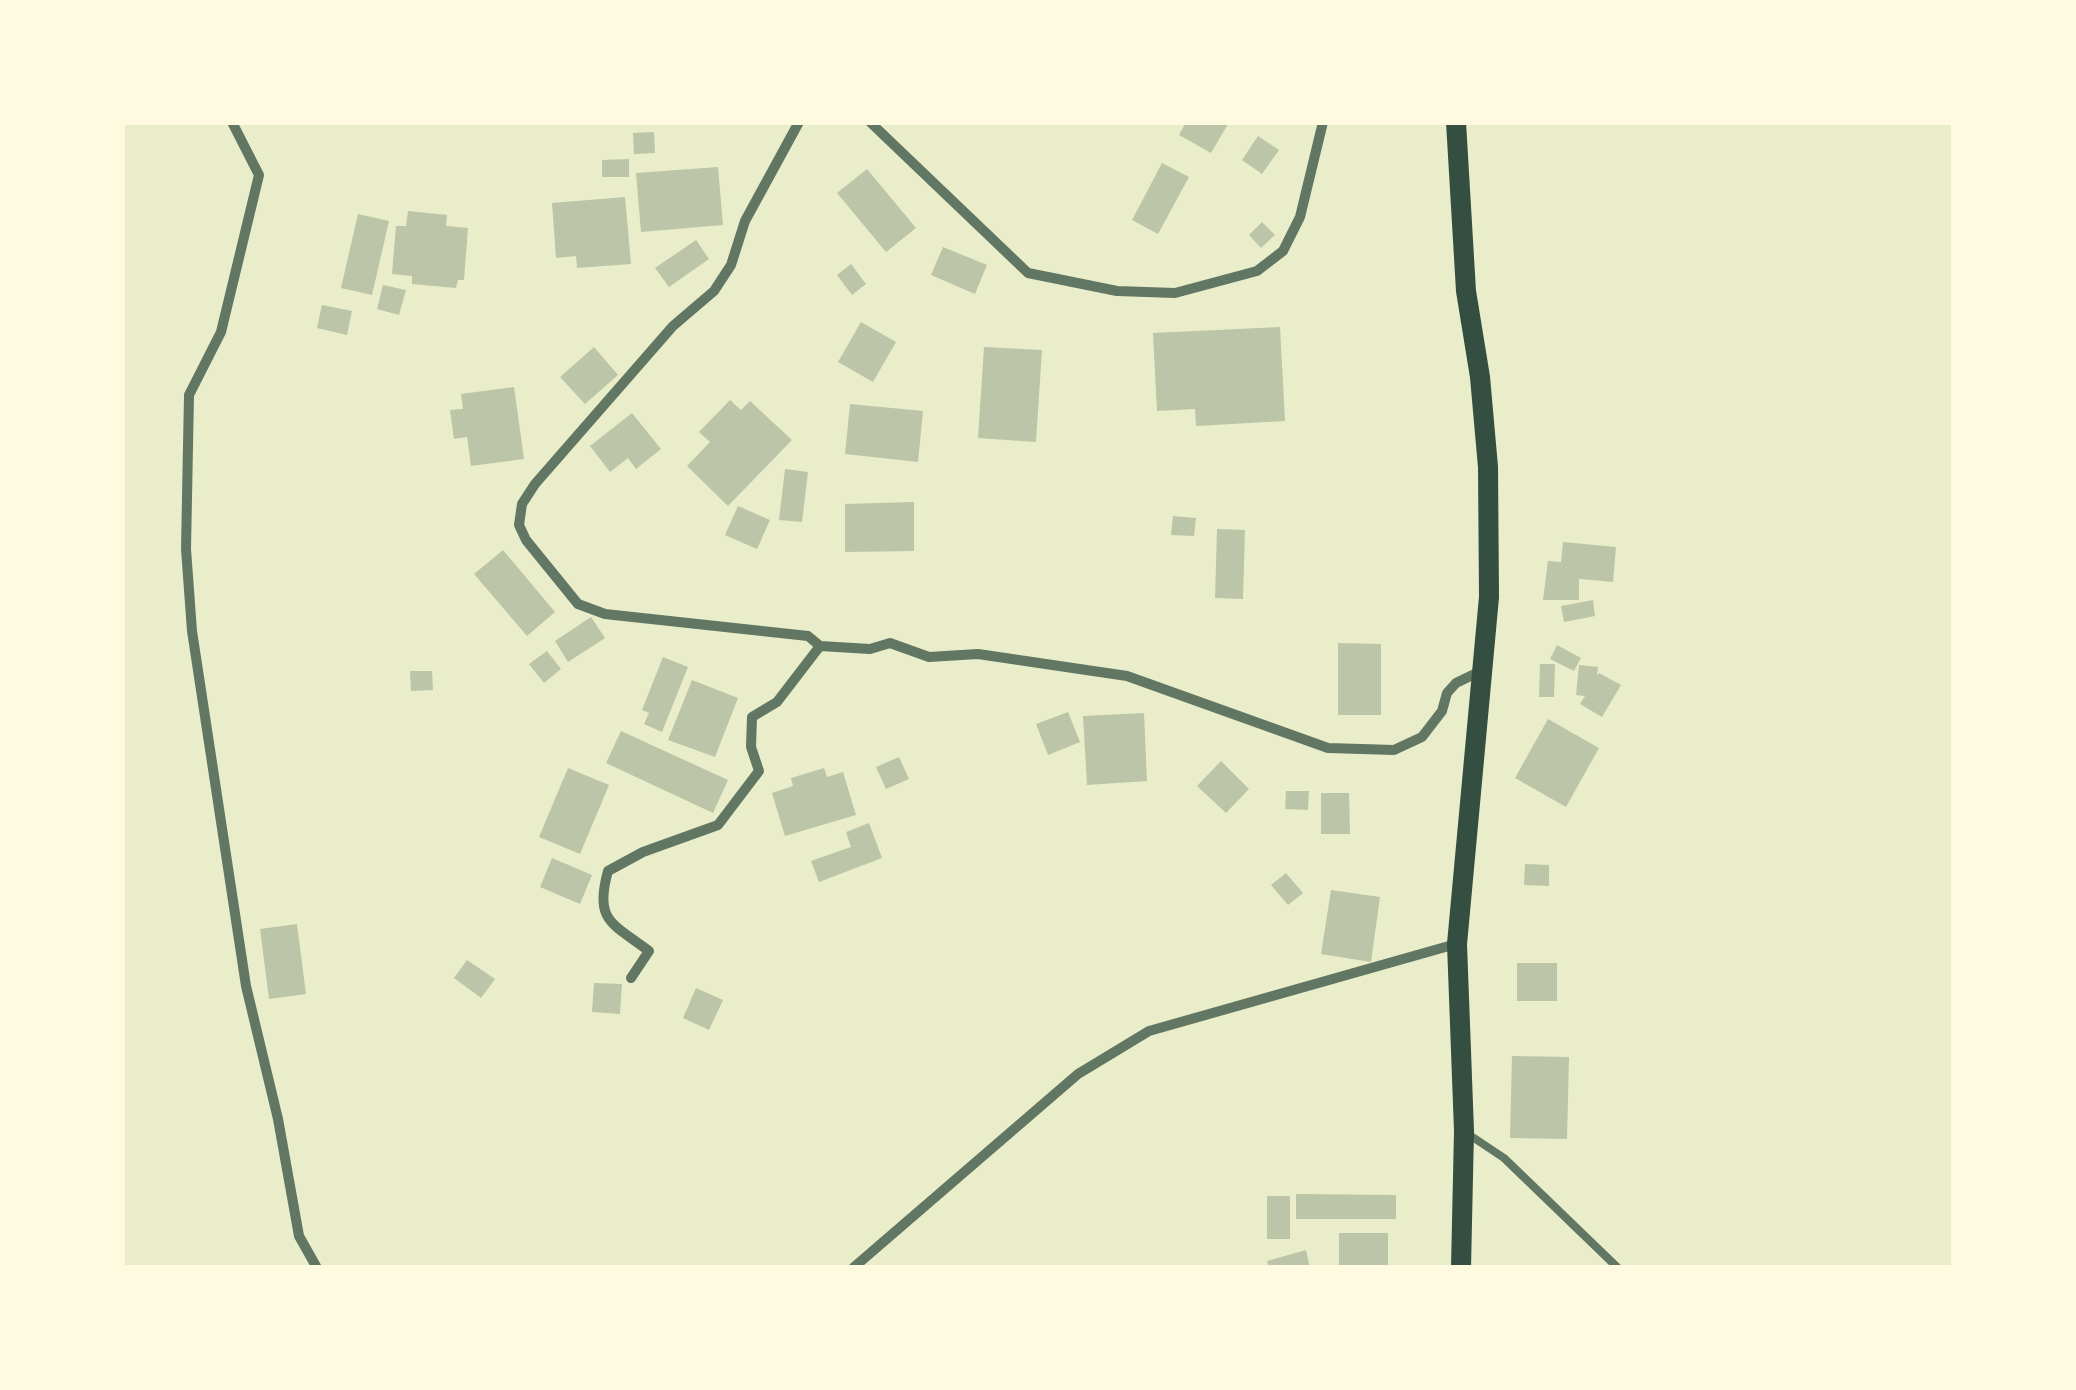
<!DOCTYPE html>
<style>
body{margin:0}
#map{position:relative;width:2076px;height:1390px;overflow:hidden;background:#e9edc9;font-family:Poppins,sans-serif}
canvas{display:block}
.frame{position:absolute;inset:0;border:125px solid #fefae0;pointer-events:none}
</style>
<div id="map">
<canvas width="2076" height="1390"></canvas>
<div class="frame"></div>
</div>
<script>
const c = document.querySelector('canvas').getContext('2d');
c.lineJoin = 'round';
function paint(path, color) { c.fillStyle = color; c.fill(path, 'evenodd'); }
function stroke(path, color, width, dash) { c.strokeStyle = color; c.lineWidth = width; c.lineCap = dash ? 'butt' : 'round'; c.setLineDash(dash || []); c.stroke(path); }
const building = new Path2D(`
 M 1186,122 L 1225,122 L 1228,124 L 1211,153 L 1179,135 Z
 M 654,132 L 655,153 L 634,154 L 633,133 Z
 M 1258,136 L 1279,150 L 1262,174 L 1242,160 Z
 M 629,159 L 629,177 L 602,177 L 602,160 Z
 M 1162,163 L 1189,177 L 1158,234 L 1132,220 Z
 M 718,167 L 723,225 L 641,232 L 636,173 Z
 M 867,169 L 916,228 L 886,252 L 837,193 Z
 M 625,197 L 631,264 L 577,268 L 576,256 L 556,258 L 552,203 Z
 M 408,211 L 447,215 L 446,226 L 468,228 L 464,280 L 458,280 L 456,288 L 412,284 L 412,276 L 392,274 L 396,226 L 406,226 Z
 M 358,214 L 389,221 L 372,295 L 341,288 Z
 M 1262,222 L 1275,235 L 1261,248 L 1249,235 Z
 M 696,240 L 709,259 L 669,287 L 655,268 Z
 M 943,247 L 987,265 L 975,294 L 931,275 Z
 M 851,264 L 866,284 L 852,295 L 837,275 Z
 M 383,285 L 406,290 L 399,315 L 377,309 Z
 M 322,305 L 352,311 L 347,335 L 317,328 Z
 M 861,322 L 896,342 L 873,382 L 838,362 Z
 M 1280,327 L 1285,421 L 1196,426 L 1195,409 L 1157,411 L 1153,333 Z
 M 594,347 L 618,375 L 585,404 L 560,377 Z
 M 984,347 L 1042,350 L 1036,442 L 978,438 Z
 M 514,387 L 524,459 L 471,466 L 467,437 L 454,439 L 450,410 L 463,409 L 461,394 Z
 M 730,400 L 741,410 L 750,401 L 792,440 L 728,506 L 687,466 L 710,442 L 699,432 Z
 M 850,404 L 923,411 L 918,462 L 845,454 Z
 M 632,413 L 661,449 L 636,469 L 628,458 L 610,472 L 590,446 Z
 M 785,469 L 808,472 L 802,522 L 779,520 Z
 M 914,502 L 914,551 L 845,552 L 845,504 Z
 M 738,506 L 770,520 L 757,549 L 725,535 Z
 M 1173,516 L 1196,518 L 1194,536 L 1171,535 Z
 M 1217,529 L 1245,530 L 1243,599 L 1215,598 Z
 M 1563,542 L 1616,547 L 1613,582 L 1559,577 L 1579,579 L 1579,600 L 1543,600 L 1548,561 L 1561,562 Z
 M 503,550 L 555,612 L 527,636 L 474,574 Z
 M 1593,600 L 1595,616 L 1564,622 L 1561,606 Z
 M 591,617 L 605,638 L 568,662 L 555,641 Z
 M 1338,643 L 1381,644 L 1381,715 L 1338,715 Z
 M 1557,645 L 1581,658 L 1574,671 L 1550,659 Z
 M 547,651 L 561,669 L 544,683 L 529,664 Z
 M 663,657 L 688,667 L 662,732 L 644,724 L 649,713 L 642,710 Z
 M 1540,664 L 1555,664 L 1554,697 L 1539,697 Z
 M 1579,665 L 1598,667 L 1597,675 L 1599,673 L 1621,685 L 1602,717 L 1580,704 L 1585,696 L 1576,695 Z
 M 410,671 L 432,671 L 433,690 L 411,691 Z
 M 692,680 L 738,698 L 715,757 L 668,740 Z
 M 1068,712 L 1080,742 L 1048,755 L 1036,724 Z
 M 1144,713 L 1147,781 L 1087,785 L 1083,716 Z
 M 1548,719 L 1599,748 L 1566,807 L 1515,778 Z
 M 621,731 L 728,780 L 713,813 L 606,763 Z
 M 899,757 L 909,779 L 886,789 L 876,767 Z
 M 1221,761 L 1249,789 L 1226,813 L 1197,786 Z
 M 568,768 L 609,785 L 580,854 L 539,837 Z
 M 824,768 L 827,777 L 843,772 L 856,815 L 785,836 L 772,793 L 793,786 L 791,778 Z
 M 1286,791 L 1309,791 L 1308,810 L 1285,809 Z
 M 1321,793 L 1349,793 L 1350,834 L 1321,834 Z
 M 869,823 L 882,858 L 819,882 L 811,861 L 851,847 L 846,832 Z
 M 552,858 L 592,875 L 580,904 L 540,887 Z
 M 1525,864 L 1549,865 L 1549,886 L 1524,885 Z
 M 1286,873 L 1303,893 L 1288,905 L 1271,885 Z
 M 1331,890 L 1380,897 L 1371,962 L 1321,954 Z
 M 297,924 L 306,994 L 269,999 L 260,929 Z
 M 467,960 L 495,979 L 481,998 L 454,978 Z
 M 1517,963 L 1557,963 L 1557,1001 L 1517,1001 Z
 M 594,983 L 622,984 L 620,1014 L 592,1012 Z
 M 696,988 L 723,1000 L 709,1030 L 683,1018 Z
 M 1512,1056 L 1569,1057 L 1567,1139 L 1510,1138 Z
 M 1296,1194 L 1396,1195 L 1396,1219 L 1296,1219 Z
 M 1267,1196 L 1290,1196 L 1290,1239 L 1267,1239 Z
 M 1339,1233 L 1388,1233 L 1388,1268 L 1339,1268 Z
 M 1306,1250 L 1310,1268 L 1269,1268 L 1267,1261 Z`);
const service = new Path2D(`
 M 1468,1134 L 1504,1158 L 1618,1268`);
const minor = new Path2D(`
 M 232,122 L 259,175 L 221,332 L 189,395 L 186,549 L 192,631 L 246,986 L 278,1119 L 299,1236 L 317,1268
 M 799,122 L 745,221 L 731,265 L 714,291 L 673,326 L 535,484 L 522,504 L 519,525 L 526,540 L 578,604 L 605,614 L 808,636 L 820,646 L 870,649 L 890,643 L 929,657 L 978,654 L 1127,676 L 1328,748 L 1394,750 L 1422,737 L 1442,711 L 1447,693 L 1456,683 L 1483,670
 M 870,122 L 1028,273 L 1117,291 L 1175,293 L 1257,271 L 1283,251 L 1300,217 L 1323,122
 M 631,978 L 649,951 C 612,923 594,921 608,871 L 643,852 L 718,825 L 759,771 L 751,747 L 752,717 L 777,702 L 820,646
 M 853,1268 L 1078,1074 L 1149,1031 L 1456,944`);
const secondary = new Path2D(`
 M 1456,122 L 1466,291 L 1480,377 L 1488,467 L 1489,597 L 1457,944 L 1464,1131 L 1461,1268`);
paint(building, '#bcc5a7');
stroke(service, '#617663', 8);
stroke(minor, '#617663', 10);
stroke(secondary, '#344e41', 20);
</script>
